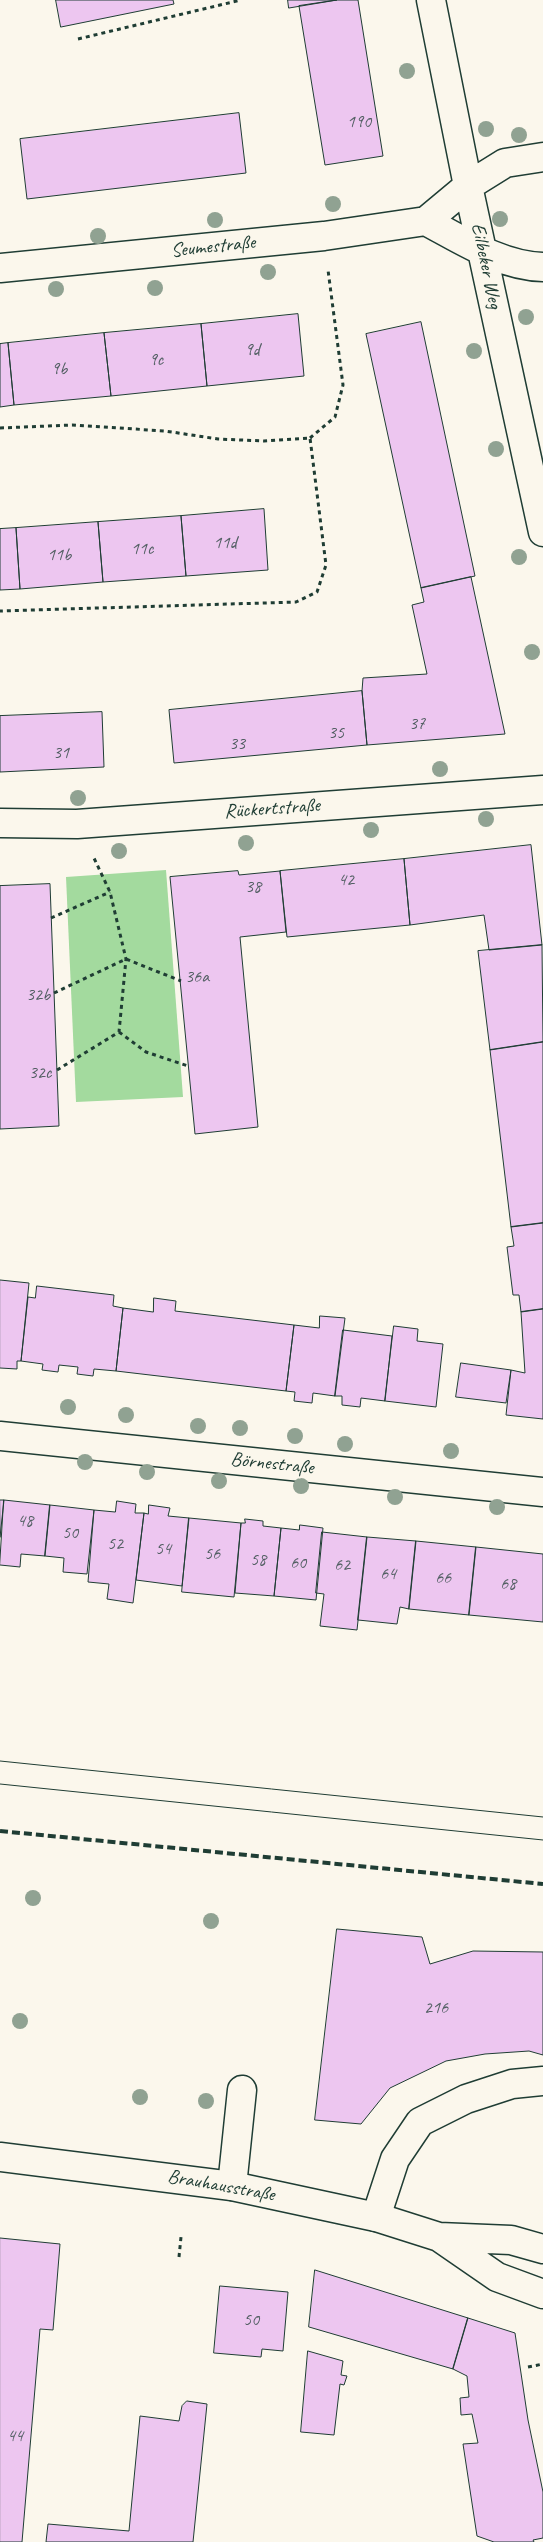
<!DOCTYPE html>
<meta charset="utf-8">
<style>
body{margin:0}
canvas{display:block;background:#fbf7ec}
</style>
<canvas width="543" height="2542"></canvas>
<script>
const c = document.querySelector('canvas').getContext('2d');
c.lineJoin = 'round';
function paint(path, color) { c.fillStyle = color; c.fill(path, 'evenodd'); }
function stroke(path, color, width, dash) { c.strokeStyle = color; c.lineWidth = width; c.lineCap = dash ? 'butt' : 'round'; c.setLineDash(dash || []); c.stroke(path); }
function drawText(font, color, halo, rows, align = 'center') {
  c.font = font + ' Caveat,sans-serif'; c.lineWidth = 4; c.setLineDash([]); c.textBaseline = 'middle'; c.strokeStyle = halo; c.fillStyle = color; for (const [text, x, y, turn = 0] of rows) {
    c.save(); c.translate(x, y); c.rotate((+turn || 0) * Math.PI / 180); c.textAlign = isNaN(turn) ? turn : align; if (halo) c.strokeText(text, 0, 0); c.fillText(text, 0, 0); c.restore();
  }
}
const green = new Path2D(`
 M 166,870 L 183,1097 L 76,1102 L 66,877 Z`);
const building = new Path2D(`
 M 56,0 L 173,0 L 174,4 L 61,27 Z
 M 288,0 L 337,0 L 289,8 Z
 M 337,0 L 358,0 L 383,156 L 325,165 L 299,6 Z
 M 239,113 L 246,173 L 27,199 L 20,139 Z
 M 298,314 L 304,376 L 207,386 L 201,324 Z
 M 421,322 L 475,576 L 421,588 L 366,334 Z
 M 201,324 L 207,386 L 111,396 L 104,333 Z
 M 104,333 L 111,396 L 14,405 L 8,343 Z
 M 8,343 L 14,405 L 0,407 L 0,344 Z
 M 264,509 L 268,570 L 186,576 L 181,516 Z
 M 181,516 L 186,576 L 103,582 L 98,522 Z
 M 98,522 L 103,582 L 20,589 L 16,528 Z
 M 16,528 L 20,589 L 0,590 L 0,529 Z
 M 471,577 L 505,734 L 367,745 L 362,691 L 363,678 L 427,674 L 412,605 L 424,602 L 421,588 Z
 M 362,691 L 367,745 L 174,763 L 169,710 Z
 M 102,712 L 104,767 L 0,772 L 0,716 Z
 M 531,845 L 542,945 L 489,950 L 484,915 L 410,925 L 404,859 Z
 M 404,859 L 410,925 L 287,937 L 280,871 Z
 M 238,871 L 239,875 L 280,871 L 286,932 L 240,937 L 258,1127 L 195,1134 L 170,877 Z
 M 50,884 L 59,1126 L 0,1129 L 0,886 Z
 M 542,945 L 543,1042 L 490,1050 L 478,951 Z
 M 543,1042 L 543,1223 L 511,1227 L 490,1050 Z
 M 543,1223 L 543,1309 L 521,1312 L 519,1295 L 513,1295 L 507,1247 L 514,1246 L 511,1227 Z
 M 0,1280 L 29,1283 L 21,1361 L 17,1361 L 17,1369 L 0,1368 Z
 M 37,1286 L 114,1295 L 113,1306 L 123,1308 L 116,1371 L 94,1369 L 93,1376 L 77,1374 L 78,1367 L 59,1365 L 58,1372 L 42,1370 L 43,1364 L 21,1361 L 28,1297 L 35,1298 Z
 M 154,1298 L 176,1301 L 175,1311 L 294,1325 L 286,1391 L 116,1371 L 123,1308 L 153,1312 Z
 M 543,1309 L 543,1419 L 506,1415 L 511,1370 L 525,1373 L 521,1312 Z
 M 320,1316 L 345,1318 L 335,1396 L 313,1393 L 312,1403 L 294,1401 L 295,1392 L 286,1391 L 294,1325 L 319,1328 Z
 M 394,1326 L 418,1329 L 417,1341 L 443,1344 L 436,1407 L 385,1401 Z
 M 343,1330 L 392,1336 L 385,1401 L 361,1398 L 360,1407 L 342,1405 L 342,1396 L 335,1396 Z
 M 461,1363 L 511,1370 L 506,1403 L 456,1397 Z
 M 0,1500 L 4,1500 L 0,1537 Z
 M 4,1500 L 50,1505 L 45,1556 L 21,1554 L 20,1567 L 0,1565 Z
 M 117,1501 L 136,1504 L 135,1513 L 144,1513 L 133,1603 L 107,1599 L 109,1584 L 88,1582 L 94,1510 L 115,1512 Z
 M 50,1505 L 94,1510 L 87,1574 L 63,1572 L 64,1558 L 45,1556 Z
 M 149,1505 L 170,1508 L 168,1516 L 189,1518 L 182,1586 L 136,1580 L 144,1513 L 148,1514 Z
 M 189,1518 L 241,1523 L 234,1597 L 182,1592 Z
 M 245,1519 L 263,1521 L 263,1526 L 281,1528 L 274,1596 L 235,1593 L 241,1523 L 245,1523 Z
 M 300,1525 L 323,1528 L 316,1600 L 274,1596 L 281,1528 L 299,1530 Z
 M 322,1532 L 367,1537 L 357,1630 L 320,1626 L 324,1594 L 316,1593 Z
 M 367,1537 L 416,1541 L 409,1609 L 400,1607 L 397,1624 L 358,1620 Z
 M 416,1541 L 476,1547 L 469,1615 L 409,1609 Z
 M 476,1547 L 543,1554 L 543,1622 L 469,1615 Z
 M 337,1929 L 422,1937 L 430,1964 L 473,1951 L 543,1952 L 543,2055 L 529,2051 L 485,2054 L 446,2061 L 390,2088 L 361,2124 L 315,2120 Z
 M 0,2238 L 60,2244 L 53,2330 L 40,2329 L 22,2542 L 0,2542 Z
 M 315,2270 L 468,2318 L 453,2369 L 309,2327 Z
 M 220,2286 L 288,2292 L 283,2351 L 262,2349 L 261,2357 L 214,2353 Z
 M 468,2318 L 515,2333 L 528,2420 L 543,2492 L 543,2538 L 533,2540 L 534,2542 L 494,2542 L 477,2536 L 463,2444 L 478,2443 L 472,2414 L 461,2415 L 460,2398 L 469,2397 L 467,2376 L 453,2369 Z
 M 308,2351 L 343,2361 L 341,2375 L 347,2376 L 344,2385 L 340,2384 L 334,2435 L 301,2432 Z
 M 187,2401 L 207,2404 L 193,2542 L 46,2542 L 48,2524 L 129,2531 L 140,2416 L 179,2421 L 182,2406 Z`);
const path = new Path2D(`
 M 78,39 L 241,0
 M 0,428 L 72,425 L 165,431 L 218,439 L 264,441 L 310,438 L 326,565 L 317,592 L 296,602 L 0,611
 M 310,438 L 335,417 L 343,385 L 328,270
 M 51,918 L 110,892
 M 54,993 L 126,959 L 181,981
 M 119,1032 L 146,1052 L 188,1066
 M 57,1070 L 119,1032 L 126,959 L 110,892 L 93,856
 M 179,2257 L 181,2237
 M 528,2367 L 543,2364`);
const minor = new Path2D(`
 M 431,0 L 468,186 L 543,532
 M 426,221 C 462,240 501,266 543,267
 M 0,268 L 324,236 L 426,221 L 468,186 L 505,163 L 543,157
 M 0,823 L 77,824 L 543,790
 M 0,1436 L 543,1492
 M 232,2186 L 242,2090
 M 376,2217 L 395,2159 L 420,2122 L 466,2099 L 512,2084 L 543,2081`);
const major = new Path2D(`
 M 0,2157 L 232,2186 L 376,2217 L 439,2237 L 511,2240 L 543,2249
 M 439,2237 L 497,2277 L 543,2294`);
const tram = new Path2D(`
 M 0,1761 L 543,1817
 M 0,1784 L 543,1840`);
const rail = new Path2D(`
 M 0,1831 L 543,1884`);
const trees = [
 [407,71],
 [486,129],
 [519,135],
 [333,204],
 [500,219],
 [215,220],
 [98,236],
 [268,272],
 [155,288],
 [56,289],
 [526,317],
 [474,351],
 [496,449],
 [519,557],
 [532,652],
 [440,769],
 [78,798],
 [486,819],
 [371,830],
 [246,843],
 [119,851],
 [68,1407],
 [126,1415],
 [198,1426],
 [240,1428],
 [295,1436],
 [345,1444],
 [451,1451],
 [85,1462],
 [147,1472],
 [219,1481],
 [301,1486],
 [395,1497],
 [497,1507],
 [33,1898],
 [211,1921],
 [20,2021],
 [140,2097],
 [206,2101]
];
const numberNames = [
 ["190",359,122],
 ["9d",252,350],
 ["9c",156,360],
 ["9b",59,369],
 ["11d",225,543],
 ["11c",142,549],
 ["11b",59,555],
 ["37",417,724],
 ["35",336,733],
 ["33",237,744],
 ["31",61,753],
 ["42",346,880],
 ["38",253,887],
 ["36a",197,977],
 ["32b",38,995],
 ["32c",40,1073],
 ["48",25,1521],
 ["50",70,1533],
 ["52",115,1544],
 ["54",163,1549],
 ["56",212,1554],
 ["58",258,1560],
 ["60",298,1563],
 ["62",342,1565],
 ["64",388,1574],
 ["66",443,1578],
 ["68",508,1584],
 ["216",436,2008],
 ["50",251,2320],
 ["44",15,2436]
];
const streetNames = [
 ["Seumestraße",213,247,-6],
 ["Eilbeker Weg",486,266,78],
 ["Rückertstraße",272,809,-4],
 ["Börnestraße",272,1464,6],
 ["Brauhausstraße",221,2186,10]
];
paint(green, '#a3da9e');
paint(building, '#edc6f0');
stroke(building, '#1f3d34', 1);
stroke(minor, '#1f3d34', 31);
stroke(major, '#1f3d34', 31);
stroke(path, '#1f3d34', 3, [4, 4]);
stroke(minor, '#fbf7ec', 28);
stroke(major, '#fbf7ec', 28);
stroke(tram, '#1f3d34', 1);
stroke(rail, '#1f3d34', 4, [8, 4]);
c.fillStyle = '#90a292';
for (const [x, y] of trees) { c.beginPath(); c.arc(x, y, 8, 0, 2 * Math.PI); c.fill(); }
drawText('18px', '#525f63', null, numberNames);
drawText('20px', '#1f3d34', '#fbf7ec', streetNames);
</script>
